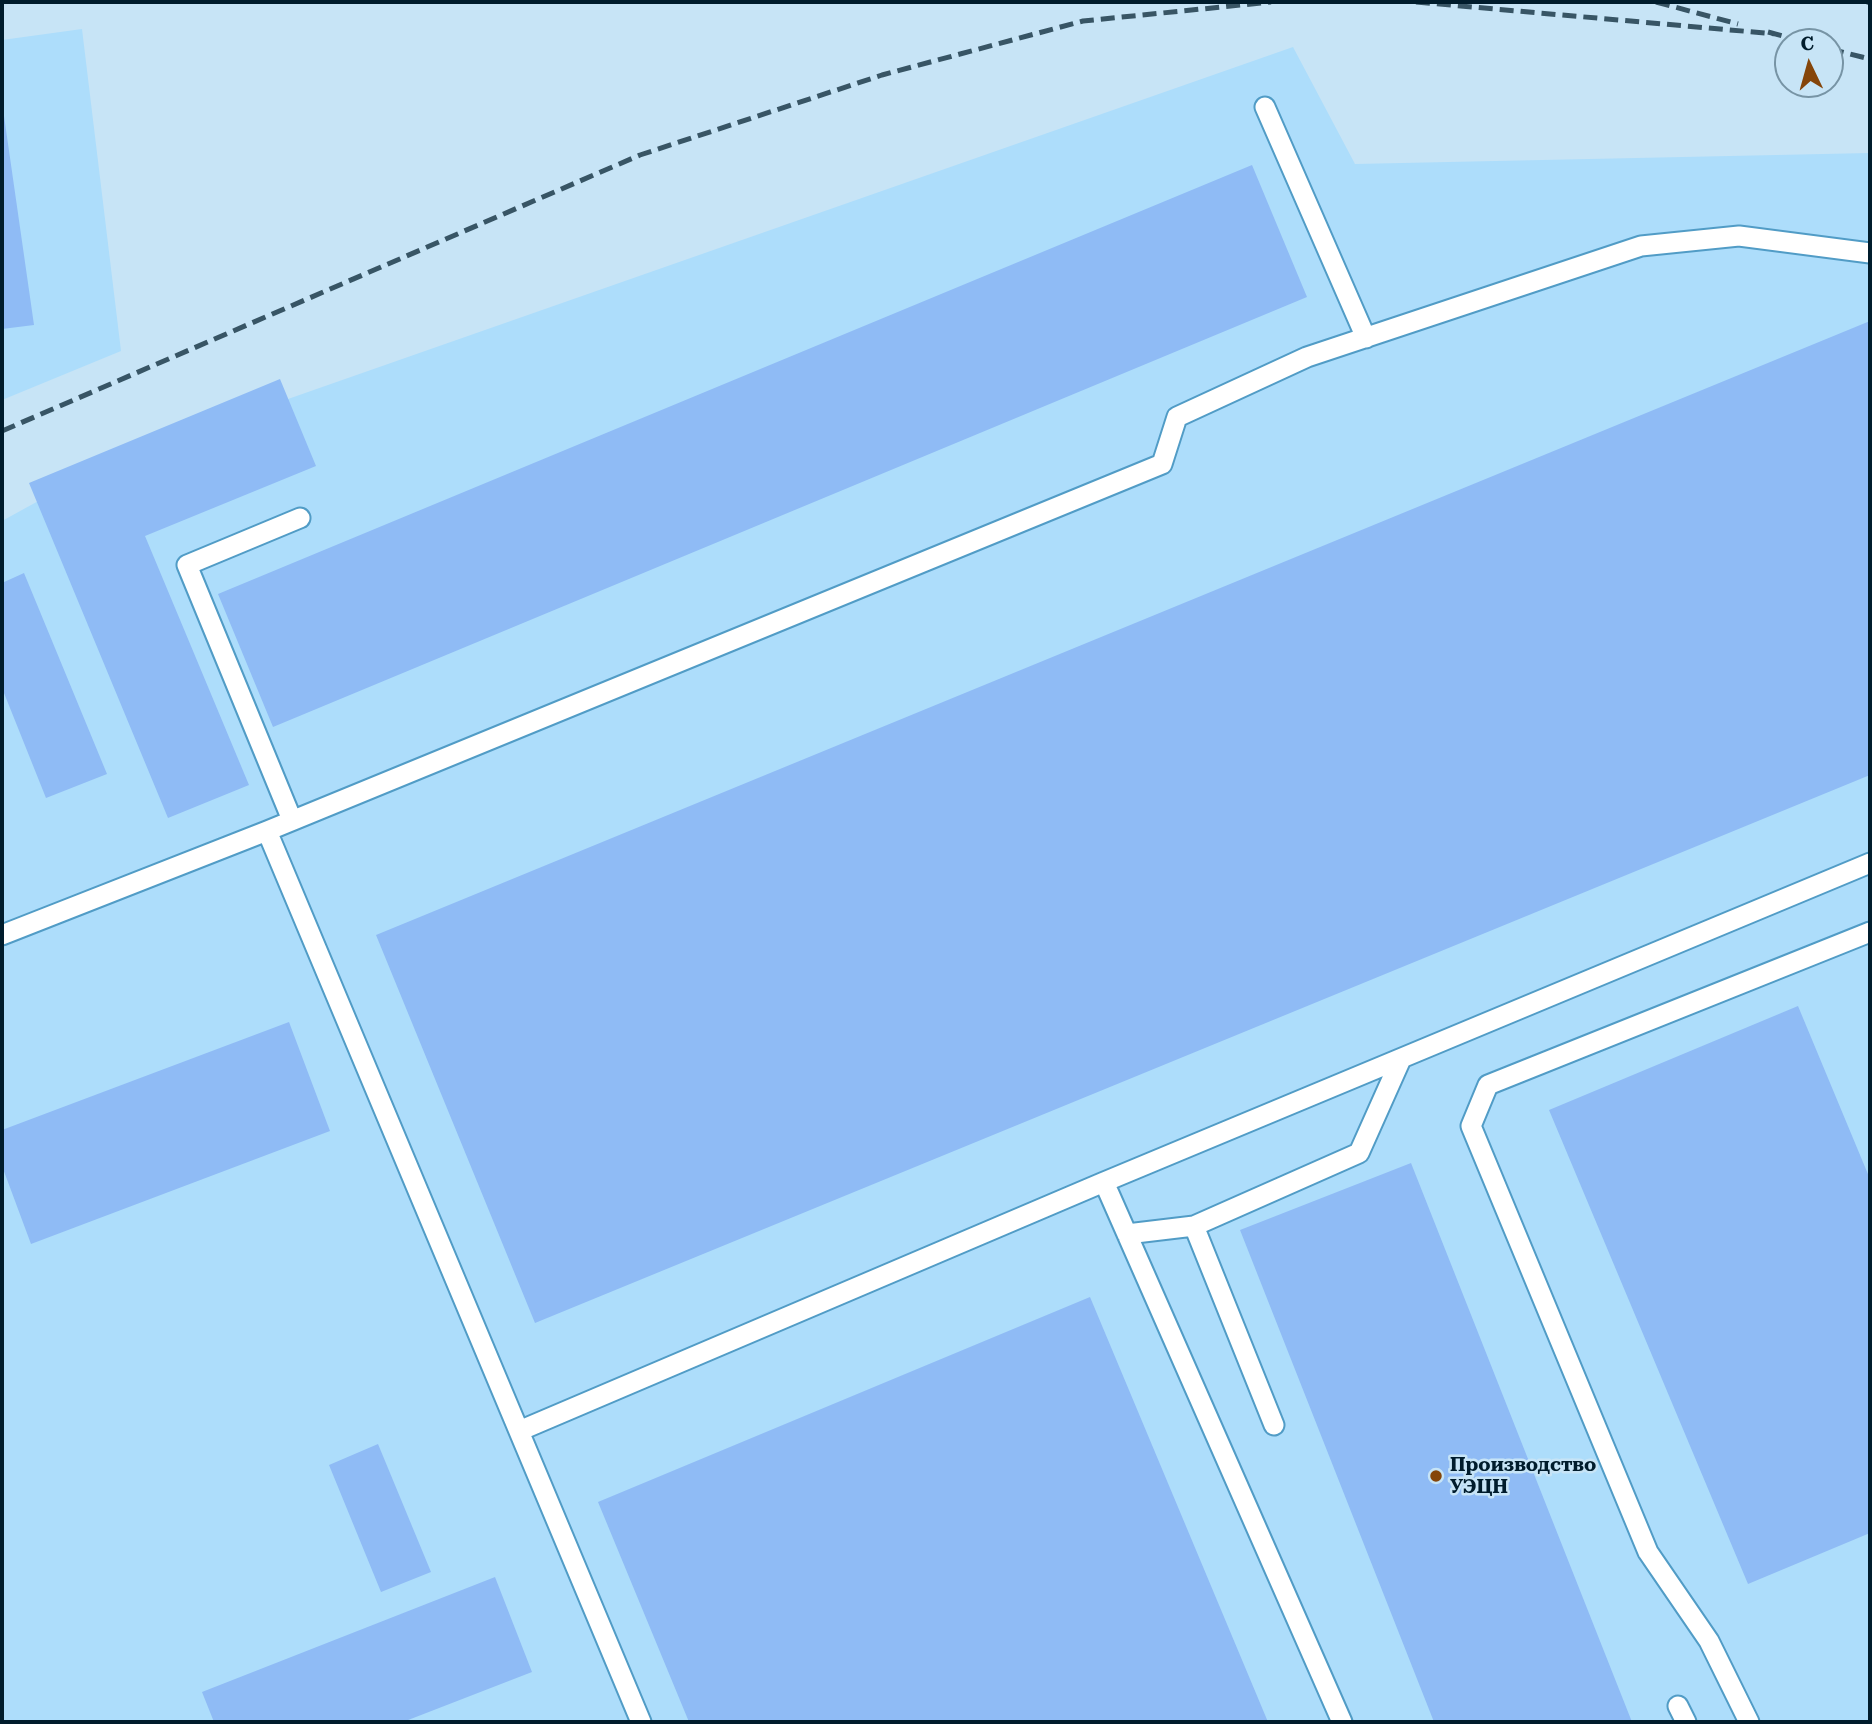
<!DOCTYPE html>
<meta charset="utf-8">
<style>
body{margin:0}
#map{position:relative;width:1872px;height:1724px;overflow:hidden;background:#c7e4f6;font-family:"Roboto Serif",serif}
canvas{display:block}
.frame{position:absolute;inset:0;border:4px solid #001c2c;pointer-events:none}
.north{position:absolute;left:1774px;top:28px;width:70px;height:70px;box-sizing:border-box;background:#c7e4f6;border:2px solid #7794a5;border-radius:50%;rotate:355deg;font-size:19px;font-weight:700;line-height:28px;text-align:center;color:#001c2c}
.north::after{content:'';display:block;margin:auto;width:24px;height:32px;background:#85450a;clip-path:polygon(50% 0,100% 100%,50% 72%,0 100%)}
</style>
<div id="map">
<canvas width="1872" height="1724"></canvas>
<div class="frame"></div>
<div class="north">С</div>
</div>
<script>
const c = document.querySelector('canvas').getContext('2d');
c.lineJoin = 'round';
function paint(path, color) { c.fillStyle = color; c.fill(path, 'evenodd'); }
function stroke(path, color, width, dash) { c.strokeStyle = color; c.lineWidth = width; c.lineCap = dash ? 'butt' : 'round'; c.setLineDash(dash || []); c.stroke(path); }
function drawText(font, color, halo, rows, align = 'center') {
  c.font = font + ' "Roboto Serif",serif'; c.lineWidth = 5; c.setLineDash([]); c.textBaseline = 'middle'; c.strokeStyle = halo; c.fillStyle = color; for (const [text, x, y, turn = 0] of rows) {
    c.save(); c.translate(x, y); c.rotate((+turn || 0) * Math.PI / 180); c.textAlign = isNaN(turn) ? turn : align; if (halo) c.strokeText(text, 0, 0); c.fillText(text, 0, 0); c.restore();
  }
}
const built = new Path2D(`
 M 82,29 L 121,351 L 2,400 L 2,40 Z
 M 1293,47 L 1355,164 L 1870,153 L 1870,1722 L 2,1722 L 2,521 L 111,461 Z`);
const building = new Path2D(`
 M 2,102 L 34,325 L 2,329 Z
 M 1252,165 L 1307,297 L 273,727 L 218,594 Z
 M 1870,321 L 1870,775 L 535,1323 L 376,935 Z
 M 280,379 L 316,466 L 145,536 L 249,785 L 168,818 L 29,483 Z
 M 24,573 L 107,774 L 46,798 L 2,688 L 2,583 Z
 M 1798,1006 L 1870,1179 L 1870,1533 L 1748,1584 L 1549,1110 Z
 M 289,1022 L 330,1131 L 31,1244 L 2,1166 L 2,1130 Z
 M 1411,1163 L 1632,1722 L 1434,1722 L 1240,1230 Z
 M 1090,1297 L 1268,1722 L 689,1722 L 598,1502 Z
 M 378,1444 L 431,1572 L 381,1592 L 329,1465 Z
 M 495,1577 L 532,1672 L 403,1722 L 214,1722 L 202,1692 Z`);
const service = new Path2D(`
 M 1265,107 L 1366,338
 M 292,820 L 187,565 L 300,518
 M 267,831 L 641,1722
 M 2,935 L 267,831 L 1162,464 L 1177,417 L 1307,357 L 1641,246 L 1739,236 L 1870,253
 M 1104,1182 L 1870,863
 M 1194,1226 L 1274,1425
 M 1127,1234 L 1194,1226 L 1359,1153 L 1401,1059
 M 519,1431 L 1104,1182 L 1342,1722
 M 1678,1706 L 1686,1722
 M 1749,1722 L 1709,1641 L 1648,1552 L 1471,1126 L 1488,1085 L 1870,932`);
const rail = new Path2D(`
 M 1416,2 L 1776,34
 M 1656,2 L 1738,24
 M 1867,2 L 1870,3
 M 1768,32 L 1805,42
 M 1830,49 L 1870,59
 M 2,431 L 640,155 L 882,75 L 1083,21 L 1271,2`);
const markers = [
 [1436,1476,7,"#85450a"]
];
const poiNames = [
 ["Производство",1450,1465],
 ["УЭЦН",1450,1487]
];
paint(built, '#adddfb');
paint(building, '#8fbbf5');
stroke(service, '#519cc6', 23);
stroke(service, '#fff', 19);
stroke(rail, '#385565', 5, [14, 7]);
for (const [x, y, r, color] of markers) { const dot = new Path2D(); dot.arc(x, y, r, 0, 2 * Math.PI); c.fillStyle = color; c.fill(dot); stroke(dot, '#c7e4f6', 2.5); }
drawText('bold 19px', '#001c2c', '#c7e4f6', poiNames, 'left');
</script>
